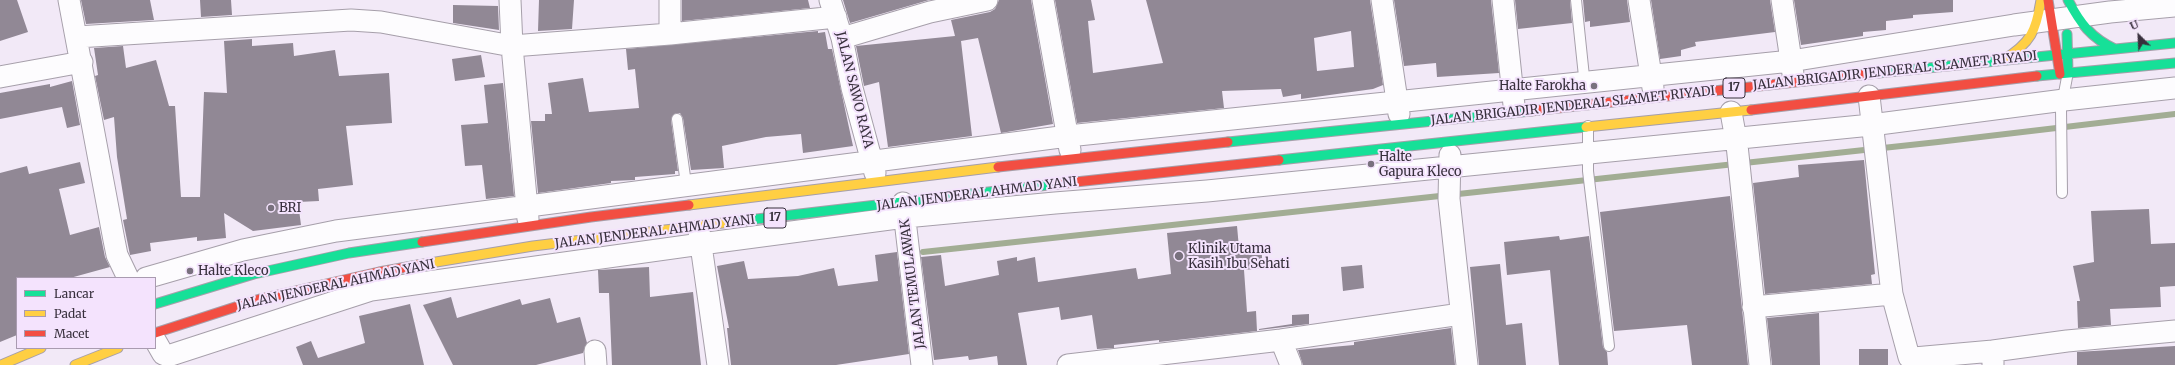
<!DOCTYPE html>
<style>
body{margin:0}
#map{position:relative;width:2175px;height:365px;overflow:hidden;background:#f2e9f7;font-family:Merriweather,serif}
canvas{display:block}
.legend{position:absolute;left:16px;top:277px;width:140px;height:72px;box-sizing:border-box;background:#f4e3fd;border:1px solid #a99bb0;margin:0;padding:5px 7px;list-style:none;font-size:12px;color:#38303d}
.legend li{display:flex;align-items:center;gap:8px;height:20px}
.legend b{width:20px;border:1px solid #a99bb0}
.north{position:absolute;left:2119px;top:16px;width:40px;height:40px;-webkit-text-stroke:3px #f4e3fd;paint-order:stroke;rotate:336deg;font-size:11px;font-weight:700;line-height:16px;text-align:center;color:#38303d}
.north::after{content:'';display:block;margin:auto;width:14px;height:18px;background:#38303d;clip-path:polygon(50% 0,100% 100%,50% 72%,0 100%)}
</style>
<div id="map">
<canvas width="2175" height="365"></canvas>
<ul class="legend">
<li><b style="height:5px;background:#16e098"></b>Lancar</li>
<li><b style="height:5px;background:#ffcf43"></b>Padat</li>
<li><b style="height:5px;background:#f24e42"></b>Macet</li>
</ul>
<div class="north">U</div>
</div>
<script>
const c = document.querySelector('canvas').getContext('2d');
c.lineJoin = 'round';
function stroke(path, color, width, dash) { c.strokeStyle = color; c.lineWidth = width; c.lineCap = dash ? 'butt' : 'round'; c.setLineDash(dash || []); c.stroke(path); }
function paint(path, color) { c.fillStyle = color; c.fill(path, 'evenodd'); }
function drawText(font, color, halo, rows, align = 'center') {
  c.font = font + ' Merriweather,serif'; c.lineWidth = 4; c.setLineDash([]); c.textBaseline = 'middle'; c.strokeStyle = halo; c.fillStyle = color; for (const [text, x, y, turn = 0] of rows) {
    c.save(); c.translate(x, y); c.rotate((+turn || 0) * Math.PI / 180); c.textAlign = isNaN(turn) ? turn : align; if (halo) c.strokeText(text, 0, 0); c.fillText(text, 0, 0); c.restore();
  }
}
const stream = new Path2D(`
 M 923,252 L 1938,142 L 2175,114`);
const building = new Path2D(`
 M 0,0 L 17,0 L 28,32 L 0,41 Z
 M 81,0 L 150,0 L 154,20 L 86,24 Z
 M 200,0 L 231,0 L 232,15 L 201,17 Z
 M 539,0 L 574,0 L 572,29 L 538,31 Z
 M 682,0 L 808,0 L 810,8 L 682,21 Z
 M 843,0 L 929,0 L 850,23 Z
 M 999,0 L 1031,0 L 1053,124 L 1001,133 L 978,38 L 961,41 L 972,136 L 888,147 L 879,82 L 864,86 L 856,46 L 955,36 L 951,20 L 990,12 L 995,9 Z
 M 1055,0 L 1091,0 L 1095,20 L 1088,21 L 1093,73 L 1163,63 L 1146,0 L 1370,0 L 1383,85 L 1373,89 L 1301,99 L 1301,94 L 1283,97 L 1281,89 L 1222,91 L 1224,108 L 1077,123 ZM 1351,31 L 1354,67 L 1317,71 L 1314,38 Z
 M 1394,0 L 1491,0 L 1499,73 L 1437,77 L 1436,63 L 1404,66 Z
 M 1515,0 L 1570,0 L 1572,23 L 1518,29 Z
 M 1583,0 L 1627,0 L 1630,22 L 1590,27 L 1590,21 L 1585,22 Z
 M 1651,0 L 1770,0 L 1775,32 L 1695,42 L 1696,46 L 1681,50 L 1681,56 L 1660,59 Z
 M 1794,0 L 1953,0 L 1953,12 L 1913,15 L 1913,18 L 1886,21 L 1886,30 L 1863,32 L 1863,36 L 1801,45 Z
 M 453,5 L 498,6 L 499,30 L 453,23 Z
 M 818,31 L 818,33 L 825,32 L 828,49 L 832,49 L 853,146 L 803,153 L 801,134 L 766,137 L 722,146 L 724,168 L 691,170 L 683,118 L 680,113 L 676,113 L 671,120 L 678,171 L 675,171 L 675,174 L 635,177 L 635,180 L 611,181 L 611,183 L 538,193 L 531,121 L 545,121 L 545,114 L 552,114 L 548,83 L 583,78 L 589,112 L 639,108 L 635,69 L 628,70 L 626,49 Z
 M 252,39 L 252,46 L 293,43 L 294,56 L 335,50 L 339,76 L 389,73 L 392,123 L 346,126 L 353,185 L 318,189 L 319,201 L 298,202 L 301,225 L 253,231 L 224,213 L 226,238 L 197,241 L 197,237 L 150,243 L 151,251 L 130,255 L 123,220 L 127,219 L 117,157 L 114,117 L 104,120 L 95,76 L 98,75 L 94,48 L 123,46 L 126,68 L 156,60 L 169,106 L 175,106 L 181,197 L 200,197 L 204,92 L 227,93 L 224,41 Z
 M 481,55 L 485,77 L 455,81 L 452,59 Z
 M 72,81 L 80,125 L 67,128 L 62,107 L 0,119 L 0,93 L 50,84 L 50,87 Z
 M 503,83 L 514,196 L 486,199 L 482,165 L 465,166 L 461,125 L 488,123 L 484,85 Z
 M 1864,160 L 1875,274 L 1871,275 L 1872,284 L 1765,294 L 1753,183 L 1799,177 L 1798,165 Z
 M 80,162 L 85,183 L 59,189 L 70,235 L 99,227 L 105,257 L 110,267 L 70,278 L 17,278 L 17,335 L 0,342 L 0,173 L 27,166 L 29,174 Z
 M 1730,196 L 1748,365 L 1692,365 L 1687,325 L 1614,331 L 1600,212 Z
 M 2149,209 L 2151,244 L 2175,243 L 2175,286 L 2160,287 L 2161,307 L 2110,309 L 2111,325 L 2078,328 L 2077,301 L 2080,301 L 2073,266 L 2094,262 L 2091,211 Z
 M 1237,226 L 1239,248 L 1261,246 L 1263,268 L 1244,270 L 1247,312 L 1256,311 L 1257,331 L 1159,342 L 1159,340 L 1114,345 L 1114,348 L 1097,349 L 1092,315 L 1061,320 L 1059,307 L 1018,313 L 1027,365 L 998,365 L 997,356 L 969,360 L 968,356 L 934,360 L 921,257 L 941,255 L 945,286 L 999,275 L 997,261 L 1017,257 L 1017,261 L 1035,257 L 1038,282 L 1136,268 L 1138,279 L 1171,274 L 1167,233 Z
 M 1559,236 L 1560,240 L 1589,236 L 1603,347 L 1607,352 L 1608,365 L 1559,365 L 1550,270 L 1507,275 L 1504,242 Z
 M 897,252 L 909,354 L 836,365 L 731,365 L 727,328 L 729,328 L 717,266 L 744,261 L 748,279 L 798,276 L 834,268 L 838,286 L 878,281 L 875,255 Z
 M 1500,264 L 1506,325 L 1522,323 L 1526,365 L 1479,365 L 1470,267 Z
 M 1362,265 L 1364,288 L 1343,291 L 1341,267 Z
 M 649,267 L 650,297 L 693,292 L 701,365 L 612,365 L 609,293 L 599,293 L 598,270 Z
 M 451,297 L 457,318 L 520,299 L 522,305 L 550,298 L 557,323 L 580,317 L 587,343 L 583,353 L 536,365 L 453,365 L 423,305 Z
 M 410,304 L 424,365 L 303,365 L 296,347 L 311,341 L 318,358 L 365,343 L 359,316 Z
 M 1819,313 L 1820,365 L 1772,365 L 1767,318 Z
 M 1309,314 L 1309,324 L 1259,330 L 1259,329 L 1292,324 L 1292,315 Z
 M 1451,328 L 1455,365 L 1303,365 L 1298,350 L 1354,345 L 1354,342 Z
 M 2175,346 L 2175,365 L 2077,365 L 2077,352 Z
 M 1859,349 L 1888,349 L 1888,365 L 1859,365 Z`);
const lane = new Path2D(`
 M 1576,0 L 1585,86
 M 677,119 L 686,184
 M 1588,126 L 1588,171 L 1609,346
 M 2062,193 L 2061,109 L 2068,72`);
const street = new Path2D(`
 M 69,0 L 114,240 L 117,255 L 128,278
 M 510,0 L 512,46 L 528,219
 M 830,0 L 842,38 L 852,88 L 875,173
 M 1043,0 L 1070,150
 M 1382,0 L 1399,114
 M 1503,0 L 1514,105
 M 1639,0 L 1653,88
 M 1782,0 L 1793,74
 M 670,34 L 670,0
 M 77,37 L 351,20 L 381,22 L 512,46 L 670,34 L 836,17
 M 842,38 L 930,12 L 987,0
 M 0,77 L 82,62
 M 1869,96 L 1892,294
 M 1731,112 L 1737,145 L 1760,365
 M 1450,155 L 1449,199 L 1467,365
 M 903,203 L 922,365
 M 699,231 L 718,365
 M 146,278 L 243,250 L 336,231 L 1068,136 L 1791,61 L 2014,25 L 2110,12 L 2175,6
 M 1753,307 L 1892,294 L 1909,357 L 1914,358 L 1993,351 L 1993,365
 M 155,340 L 163,354 L 168,356 L 371,290 L 701,244 L 905,217 L 1055,203 L 1207,191 L 1871,125 L 2064,100 L 2175,88
 M 1281,340 L 1291,365
 M 595,351 L 596,365
 M 1993,351 L 2067,341 L 2175,331
 M 1068,365 L 1281,340 L 1461,314`);
const fast = new Path2D(`
 M 2068,0 C 2080,23 2091,38 2115,49
 M 2067,34 L 2068,72
 M 1878,73 L 2175,43
 M 2037,76 L 2175,63
 M 1228,142 L 1531,111
 M 1279,160 L 1586,127
 M 731,222 L 1057,184
 M 155,304 L 254,274 L 349,253 L 422,242`);
const slow = new Path2D(`
 M 2003,60 C 2031,43 2036,31 2041,0
 M 1586,127 L 1751,110
 M 689,205 L 998,167
 M 418,265 L 533,246 L 731,222
 M 1,365 L 41,348
 M 75,365 L 118,348`);
const jam = new Path2D(`
 M 2048,0 L 2060,74
 M 1751,110 L 2037,76
 M 1531,111 L 1878,73
 M 998,167 L 1228,142
 M 1057,184 L 1279,160
 M 422,242 L 591,217 L 689,205
 M 155,333 L 260,299 L 379,272 L 418,265`);
const markers = [
 [1594,86,4,"#79717e"],
 [1371,164,4,"#79717e"],
 [271,208,4,"#79717e"],
 [1179,256,5,"#79717e"],
 [190,271,4,"#79717e"]
];
const shields = [
 [1734,88,22],
 [775,218,22]
];
const shieldNames = [
 ["17",1734,88],
 ["17",775,218]
];
const streetNames = [
 ["JALAN BRIGADIR JENDERAL SLAMET RIYADI",1895,71,-6],
 ["JALAN SAWO RAYA",854,90,76],
 ["JALAN BRIGADIR JENDERAL SLAMET RIYADI",1573,106,-6],
 ["JALAN JENDERAL AHMAD YANI",977,194,-7],
 ["JALAN JENDERAL AHMAD YANI",655,232,-7],
 ["JALAN TEMULAWAK",913,284,-97],
 ["JALAN JENDERAL AHMAD YANI",336,285,-12]
];
const poiNames = [
 ["Halte Farokha",1586,86,"right"],
 ["Halte",1379,157],
 ["Gapura Kleco",1379,172],
 ["BRI",279,208],
 ["Klinik Utama",1188,249],
 ["Kasih Ibu Sehati",1188,264],
 ["Halte Kleco",198,271]
];
stroke(stream, '#a2ad94', 6);
paint(building, '#918895');
stroke(lane, '#a69faa', 12);
stroke(street, '#a69faa', 23);
stroke(fast, '#a69faa', 11);
stroke(slow, '#a69faa', 11);
stroke(jam, '#a69faa', 11);
stroke(lane, '#fdfcfe', 10);
stroke(street, '#fdfcfe', 21);
stroke(fast, '#16e098', 9);
stroke(slow, '#ffcf43', 9);
stroke(jam, '#f24e42', 9);
for (const [x, y, r, color] of markers) { const dot = new Path2D(); dot.arc(x, y, r, 0, 2 * Math.PI); c.fillStyle = color; c.fill(dot); stroke(dot, '#f4e3fd', 1.5); }
for (const [x, y, w] of shields) { const box = new Path2D(); box.roundRect(x - w / 2, y - 10, w, 20, 3); c.fillStyle = '#f4e3fd'; c.fill(box); stroke(box, '#38303d', 1); }
drawText('bold 12px', '#38303d', null, shieldNames);
drawText('13px', '#38303d', '#f4e3fd', streetNames);
drawText('13px', '#38303d', '#f4e3fd', poiNames, 'left');
</script>
